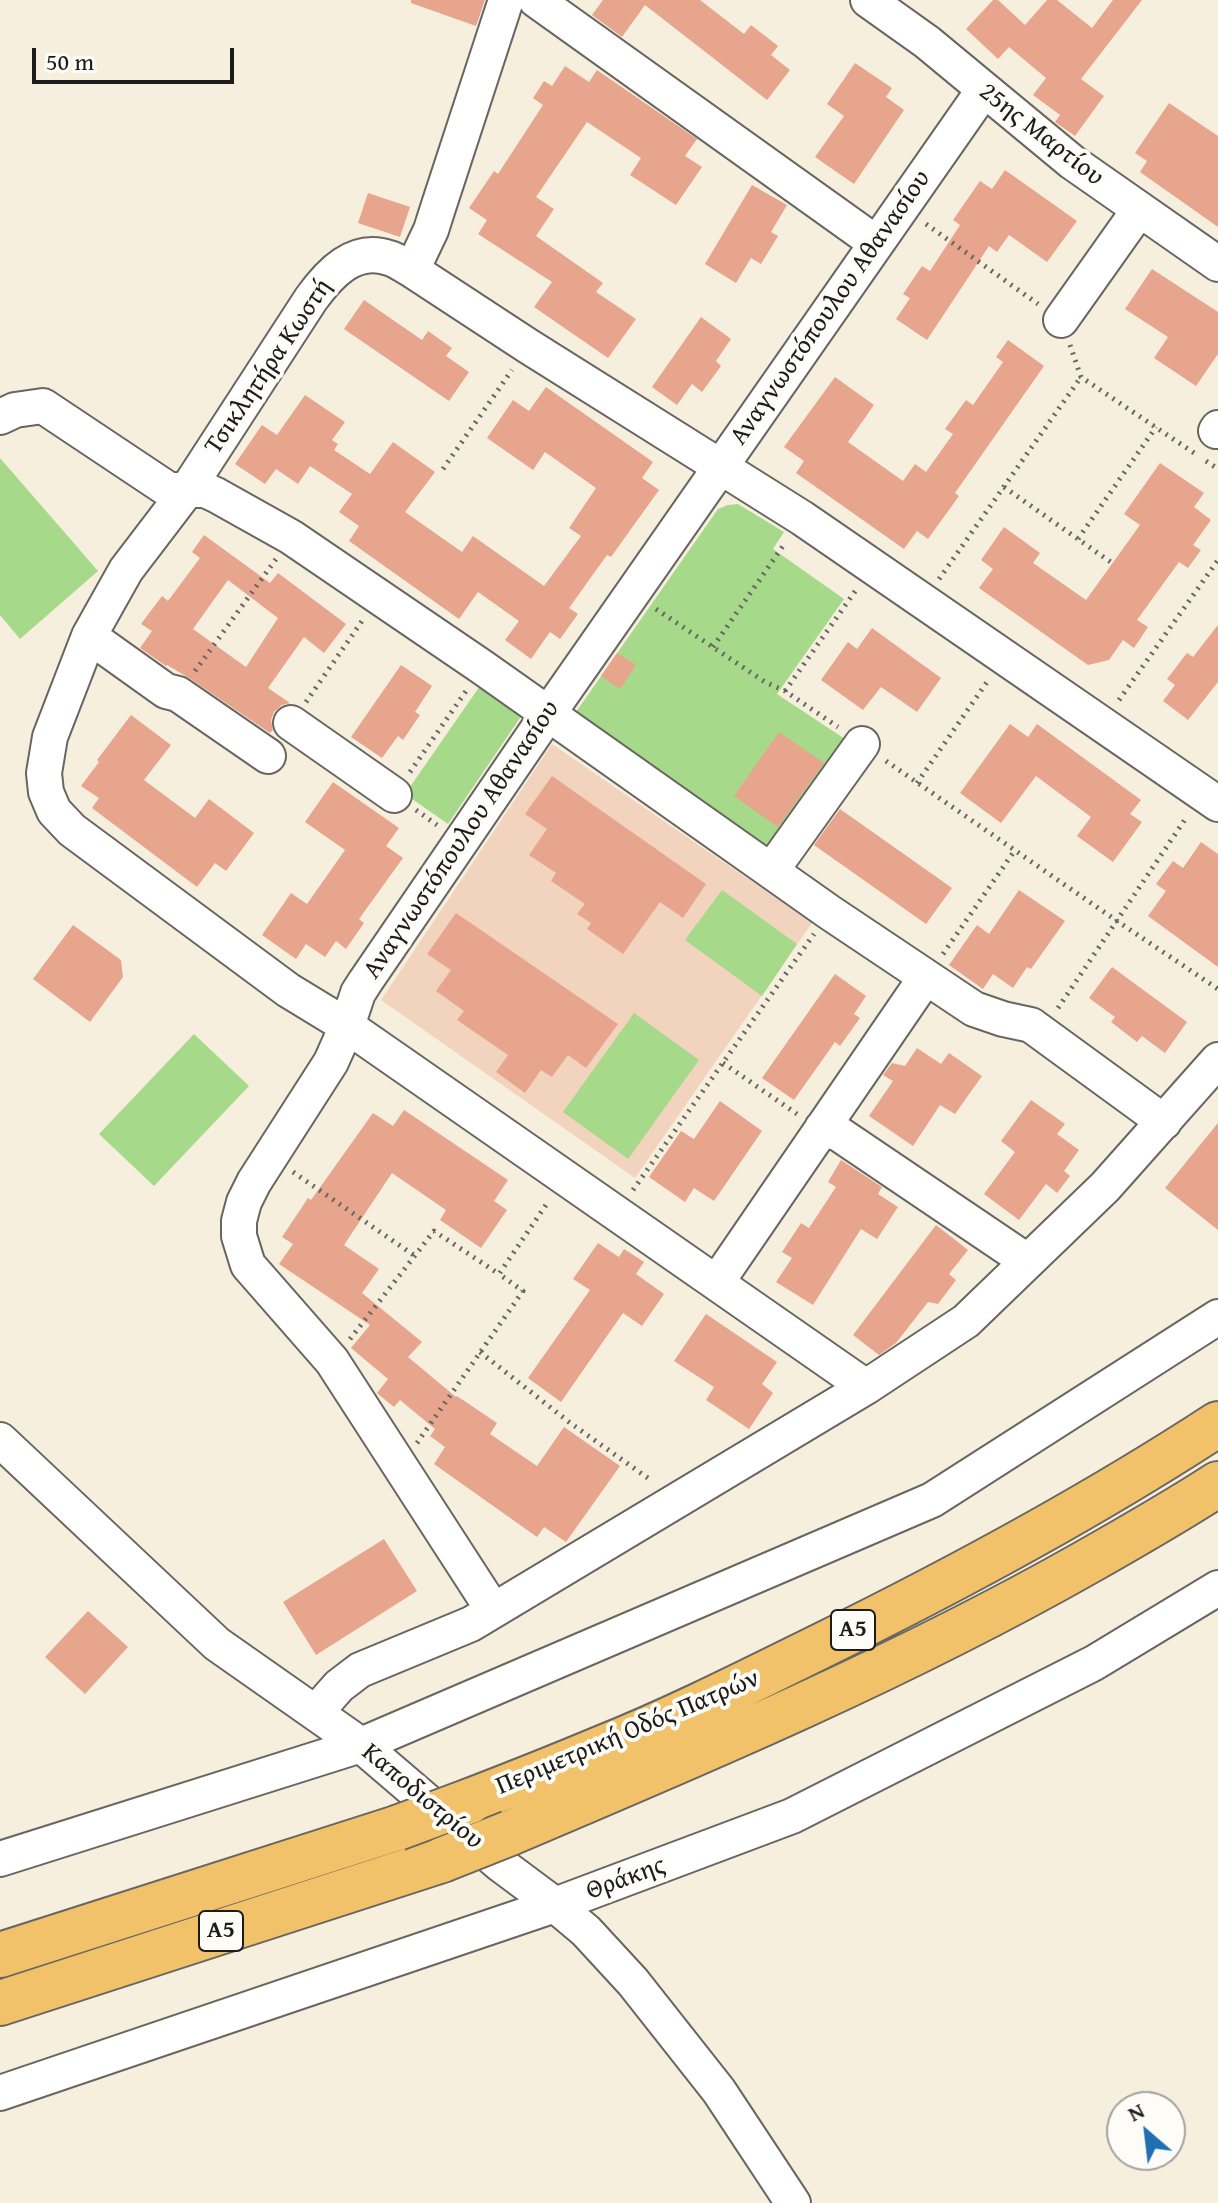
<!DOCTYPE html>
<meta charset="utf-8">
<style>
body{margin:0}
#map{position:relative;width:1218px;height:2203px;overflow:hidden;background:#f6efde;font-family:"Gentium Book Plus",serif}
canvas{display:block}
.north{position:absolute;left:1106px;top:2091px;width:80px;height:80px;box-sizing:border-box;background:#fdfcf7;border:2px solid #a3a29f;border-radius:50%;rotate:332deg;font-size:22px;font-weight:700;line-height:32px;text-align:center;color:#1c1c1c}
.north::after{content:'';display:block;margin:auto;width:28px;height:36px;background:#1f6fb2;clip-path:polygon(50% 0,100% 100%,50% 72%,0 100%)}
.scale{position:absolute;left:32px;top:48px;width:202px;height:36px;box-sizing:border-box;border:4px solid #1c1c1c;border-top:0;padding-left:10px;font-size:24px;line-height:28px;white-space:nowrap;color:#1c1c1c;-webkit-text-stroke:6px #fdfcf7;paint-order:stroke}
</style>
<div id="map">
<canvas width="1218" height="2203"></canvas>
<div class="north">N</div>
<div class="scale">50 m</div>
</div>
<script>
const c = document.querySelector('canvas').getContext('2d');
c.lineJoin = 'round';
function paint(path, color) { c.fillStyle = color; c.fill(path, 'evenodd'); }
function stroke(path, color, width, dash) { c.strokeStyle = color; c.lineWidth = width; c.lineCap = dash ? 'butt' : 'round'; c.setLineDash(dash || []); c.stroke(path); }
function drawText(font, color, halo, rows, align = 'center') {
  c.font = font + ' "Gentium Book Plus",serif'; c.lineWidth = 8; c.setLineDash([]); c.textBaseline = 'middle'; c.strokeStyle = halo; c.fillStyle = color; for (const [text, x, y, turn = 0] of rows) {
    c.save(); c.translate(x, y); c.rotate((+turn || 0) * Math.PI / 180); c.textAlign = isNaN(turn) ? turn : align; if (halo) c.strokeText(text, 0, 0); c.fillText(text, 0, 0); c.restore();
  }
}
const built = new Path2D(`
 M 552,744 L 812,923 L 635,1178 L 381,1000 Z`);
const green = new Path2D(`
 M 0,458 L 98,571 L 20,639 L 0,615 Z
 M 738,504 L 784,532 L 773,549 L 844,599 L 777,694 L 848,741 L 772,850 L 576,712 L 718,509 L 728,505 Z
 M 480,686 L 522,715 L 448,824 L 405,794 Z
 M 722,890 L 797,944 L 762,996 L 685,940 Z
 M 634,1013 L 699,1060 L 628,1159 L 563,1112 Z
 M 194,1034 L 249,1086 L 154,1186 L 99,1134 Z`);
const building = new Path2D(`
 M 411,0 L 485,0 L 476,26 L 411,3 Z
 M 603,0 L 700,0 L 744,34 L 751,25 L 778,46 L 771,55 L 790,70 L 767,100 L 645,5 L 622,37 L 592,15 Z
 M 993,0 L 998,0 L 1025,25 L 1047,0 L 1057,0 L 1092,28 L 1113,0 L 1142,0 L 1081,79 L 1104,96 L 1075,136 L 1055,122 L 1060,115 L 1033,95 L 1046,78 L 1009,47 L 998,59 L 966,29 Z
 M 855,63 L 892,88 L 886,97 L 904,110 L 854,184 L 815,157 L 844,116 L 827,104 Z
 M 565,66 L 589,82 L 597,70 L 697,139 L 685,156 L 702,167 L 676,205 L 630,175 L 641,158 L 587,122 L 536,197 L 554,209 L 536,236 L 603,283 L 596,292 L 636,319 L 608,358 L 534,307 L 552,282 L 478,234 L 487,220 L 469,208 L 494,171 L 498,174 L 543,105 L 533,98 L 544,81 L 552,86 Z
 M 1169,103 L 1218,136 L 1218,227 L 1140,172 L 1147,161 L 1135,153 Z
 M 1005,170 L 1077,221 L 1047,262 L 1009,235 L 997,252 L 989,246 L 927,340 L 896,319 L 910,298 L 903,294 L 922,266 L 930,271 L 960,225 L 953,220 L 980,181 L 992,189 Z
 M 752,185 L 787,205 L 771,232 L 778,236 L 761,264 L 751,258 L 736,283 L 705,264 Z
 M 368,193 L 410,207 L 400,237 L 358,223 Z
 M 1152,269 L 1218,312 L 1218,354 L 1196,386 L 1154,358 L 1168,337 L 1125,309 Z
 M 364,300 L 422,340 L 428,331 L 452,348 L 446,356 L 469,372 L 449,401 L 344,329 Z
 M 701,317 L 731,339 L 716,361 L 721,366 L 702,392 L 692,384 L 677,405 L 652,387 Z
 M 1008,340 L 1044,366 L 955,493 L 959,496 L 928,539 L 917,531 L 904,549 L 796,473 L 804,461 L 784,447 L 835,377 L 874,405 L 848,442 L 903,481 L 915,464 L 926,472 L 953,434 L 945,429 L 966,400 L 973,405 L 1003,362 L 996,357 Z
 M 546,387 L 653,462 L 642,478 L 659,490 L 611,557 L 607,555 L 569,608 L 578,614 L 560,639 L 550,632 L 531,659 L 505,640 L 519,621 L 478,592 L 459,619 L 349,541 L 359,526 L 339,512 L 352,494 L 310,466 L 298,484 L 276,469 L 265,484 L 235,464 L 262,425 L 277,435 L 305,395 L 345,422 L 332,440 L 338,444 L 334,450 L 370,474 L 393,442 L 435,472 L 405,512 L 462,552 L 473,536 L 544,586 L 581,536 L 569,528 L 596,488 L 545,452 L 533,470 L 487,438 L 513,400 L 529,411 Z
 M 1160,463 L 1204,493 L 1194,507 L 1211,520 L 1193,545 L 1201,550 L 1188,568 L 1179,562 L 1137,620 L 1148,627 L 1134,648 L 1123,640 L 1109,660 L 1088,665 L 979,588 L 993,569 L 981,560 L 1004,527 L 1040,553 L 1033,563 L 1086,600 L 1140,525 L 1124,514 Z
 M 204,535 L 270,583 L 278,573 L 346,624 L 324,653 L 304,637 L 268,688 L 290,703 L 282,705 L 274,712 L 271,720 L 273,730 L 270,733 L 189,678 L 167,665 L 166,666 L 140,648 L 152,631 L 141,624 L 162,596 L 168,601 L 200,558 L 192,552 ZM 228,580 L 278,618 L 246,667 L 193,629 Z
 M 1218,625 L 1218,682 L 1188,720 L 1163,701 L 1175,685 L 1167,679 L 1187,653 L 1193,657 Z
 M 872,628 L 941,678 L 917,712 L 881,687 L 863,710 L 821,680 L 848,642 L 857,649 Z
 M 617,653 L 636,665 L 620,689 L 601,676 Z
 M 401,665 L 432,686 L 415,712 L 420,715 L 403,740 L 398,736 L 382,758 L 351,737 Z
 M 131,715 L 171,745 L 144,780 L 195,818 L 209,799 L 254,833 L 226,871 L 215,863 L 197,887 L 92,808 L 99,798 L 81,786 L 99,762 L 97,760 Z
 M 1010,724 L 1028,737 L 1037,724 L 1141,800 L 1130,814 L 1142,822 L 1113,862 L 1077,836 L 1091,817 L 1036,776 L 1001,823 L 960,793 Z
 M 779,732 L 824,763 L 778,827 L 734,796 Z
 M 552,776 L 706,884 L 683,918 L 660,902 L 623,954 L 587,929 L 591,923 L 577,914 L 585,904 L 551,881 L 556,873 L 529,855 L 547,829 L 525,814 Z
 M 333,782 L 399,828 L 386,846 L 403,858 L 359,919 L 364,923 L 346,949 L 336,941 L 325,957 L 306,944 L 296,959 L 262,935 L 291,893 L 307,904 L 345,850 L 305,822 Z
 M 840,809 L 952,888 L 926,924 L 814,845 Z
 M 1201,842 L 1218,854 L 1218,967 L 1148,916 L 1166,891 L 1156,884 L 1173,861 L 1183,868 Z
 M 1019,890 L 1065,921 L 1031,969 L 1027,967 L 1013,988 L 993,974 L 983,989 L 949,965 L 977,925 L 989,934 Z
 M 456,913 L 618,1024 L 586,1068 L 568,1055 L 552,1077 L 541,1070 L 525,1093 L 496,1072 L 508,1055 L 457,1020 L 464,1011 L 436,991 L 451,970 L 427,954 Z
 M 73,925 L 121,960 L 123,977 L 90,1022 L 33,979 Z
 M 1112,967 L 1187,1022 L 1165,1053 L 1142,1036 L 1137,1042 L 1111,1022 L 1115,1017 L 1089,998 Z
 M 835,974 L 866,996 L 854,1014 L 860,1018 L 840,1046 L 835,1042 L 794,1100 L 762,1078 Z
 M 917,1048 L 941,1064 L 949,1053 L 982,1076 L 955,1114 L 940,1105 L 913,1146 L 869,1116 L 893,1081 L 883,1075 L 892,1063 L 905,1066 Z
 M 1031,1100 L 1065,1124 L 1057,1134 L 1079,1150 L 1064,1171 L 1070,1176 L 1057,1193 L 1046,1184 L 1019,1220 L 984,1194 L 1015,1152 L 1001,1141 Z
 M 720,1101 L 762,1131 L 714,1201 L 694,1188 L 685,1202 L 649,1177 L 681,1131 L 694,1139 Z
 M 404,1110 L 508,1180 L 494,1201 L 507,1210 L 481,1248 L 440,1220 L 446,1210 L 392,1173 L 344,1245 L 379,1269 L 362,1293 L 422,1342 L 408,1357 L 456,1397 L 457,1396 L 497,1423 L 490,1434 L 537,1466 L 564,1427 L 620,1466 L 566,1542 L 544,1527 L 537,1537 L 434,1464 L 445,1447 L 430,1436 L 435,1429 L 400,1400 L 394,1407 L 377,1393 L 388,1379 L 351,1348 L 370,1325 L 279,1264 L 293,1244 L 282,1237 L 308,1198 L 311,1200 L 373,1113 L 393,1126 Z
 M 1218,1123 L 1218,1230 L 1165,1188 Z
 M 841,1160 L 882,1187 L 878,1194 L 898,1207 L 877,1239 L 861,1229 L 813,1305 L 776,1282 L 792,1258 L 782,1252 L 801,1223 L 809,1228 L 836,1187 L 828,1182 Z
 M 936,1225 L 968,1250 L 949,1274 L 956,1280 L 938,1304 L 928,1302 L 896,1343 L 879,1355 L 853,1335 Z
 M 598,1243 L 619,1257 L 624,1249 L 644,1262 L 636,1274 L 664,1294 L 642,1326 L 623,1313 L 561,1402 L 528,1378 L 590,1290 L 573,1279 Z
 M 706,1314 L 777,1362 L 762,1384 L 773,1393 L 749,1429 L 706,1400 L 714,1387 L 674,1361 Z
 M 384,1539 L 417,1591 L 316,1655 L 283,1602 Z
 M 88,1611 L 128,1647 L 85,1694 L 45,1657 Z`);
const path = new Path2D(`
 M 926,224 L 1038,304
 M 1070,345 L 1081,377 L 1194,453
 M 1206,461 L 1218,469
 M 443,469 L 512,370
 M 1004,487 L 1112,563
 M 1078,539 L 1156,427
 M 939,579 L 1081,377
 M 656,609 L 765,682 L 785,691 L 838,727
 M 713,647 L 785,543
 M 195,671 L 276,559
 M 785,691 L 856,590
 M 1119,700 L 1218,560
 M 306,702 L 362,621
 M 886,761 L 1117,921 L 1218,989
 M 410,772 L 466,691
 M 917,783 L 987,682
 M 416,810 L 437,825
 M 943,954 L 1015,850
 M 1058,1008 L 1186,818
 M 723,1063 L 797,1114
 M 293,1172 L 415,1256
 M 633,1190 L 814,934
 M 350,1339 L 434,1231 L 499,1274
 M 480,1352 L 569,1422 L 652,1481
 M 417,1443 L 523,1291 L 499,1274 L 548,1202`);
const minor = new Path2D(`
 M 506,0 L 438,208 L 431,230 L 412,270 C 404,266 397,260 389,258 C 354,246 329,274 311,299 L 187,490 L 126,570 L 89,636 L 50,737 L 44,773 L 46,792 L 54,811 L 72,830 L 288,990 L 347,1026 L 866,1387
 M 536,0 L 876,243
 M 868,0 L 927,42 L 1072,162 L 1218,264
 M 412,270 L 528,346 L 802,518 L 1218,804
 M 1061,320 L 1139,210
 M 0,417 L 15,410 L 43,406 L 169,490 L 205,490 L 216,495 L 291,537 L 482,667 L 829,912 L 974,1009 L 1003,1019 L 1031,1025 L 1164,1122
 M 1216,431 L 1218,428
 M 89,636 L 166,691 L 178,694 L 268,756
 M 291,723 L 394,795
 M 771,871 L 862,744
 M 822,1128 L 839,1134 L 1027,1261
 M 717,1282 L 926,977
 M 0,1440 L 217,1644 L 361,1745 L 500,1864 L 555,1905 L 586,1931 L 633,1982 L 719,2091 L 793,2203
 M 493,1610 L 332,1361 L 248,1265 L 239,1236 L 239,1221 L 244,1202 L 254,1182 L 331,1062 L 347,1026 L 358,993 L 365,982 L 548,714 L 983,91
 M 316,1712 L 339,1686 L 360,1670 L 471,1624 L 866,1387 L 966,1321 L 1105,1187 L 1218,1060
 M 0,1859 L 361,1745 L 932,1500 L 1218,1317
 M 0,2093 L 555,1905 L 792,1816 L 1094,1663 L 1218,1588`);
const highway = new Path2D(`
 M 470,1801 C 514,1784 557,1767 600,1749 C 675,1719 748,1682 821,1646 C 957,1579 1091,1507 1218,1424
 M 510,1833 C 706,1750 902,1667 1087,1562 C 1131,1537 1175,1512 1218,1484
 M 0,1955 L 397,1828
 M 0,2003 L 442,1860`);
const highwayBridge = new Path2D(`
 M 397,1828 L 470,1801
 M 442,1860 L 510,1833`);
const shields = [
 [853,1630,44],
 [221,1931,44]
];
const shieldNames = [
 ["Α5",853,1630],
 ["Α5",221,1931]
];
const streetNames = [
 ["25ης Μαρτίου",1041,135,38],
 ["Αναγνωστόπουλου Αθανασίου",831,308,-55],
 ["Τσικλητήρα Κωστή",269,367,-56],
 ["Αναγνωστόπουλου Αθανασίου",462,840,-56],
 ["Περιμετρική Οδός Πατρών",628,1733,-23],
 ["Καποδιστρίου",422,1797,40],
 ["Θράκης",626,1879,-20]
];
paint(built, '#f2d4be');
paint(green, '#a6d989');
paint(building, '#e7a58d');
stroke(minor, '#686660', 38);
stroke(highway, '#686660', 48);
stroke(path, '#686660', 5, [2, 6]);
stroke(minor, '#fff', 34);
stroke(highway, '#f2c26a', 44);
stroke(highwayBridge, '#686660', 48, []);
stroke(highwayBridge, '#f2c26a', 44);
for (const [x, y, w] of shields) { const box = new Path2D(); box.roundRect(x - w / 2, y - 20, w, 40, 6); c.fillStyle = '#fdfcf7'; c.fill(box); stroke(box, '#1c1c1c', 2); }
drawText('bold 24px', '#1c1c1c', null, shieldNames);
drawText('26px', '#1c1c1c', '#fdfcf7', streetNames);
</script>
